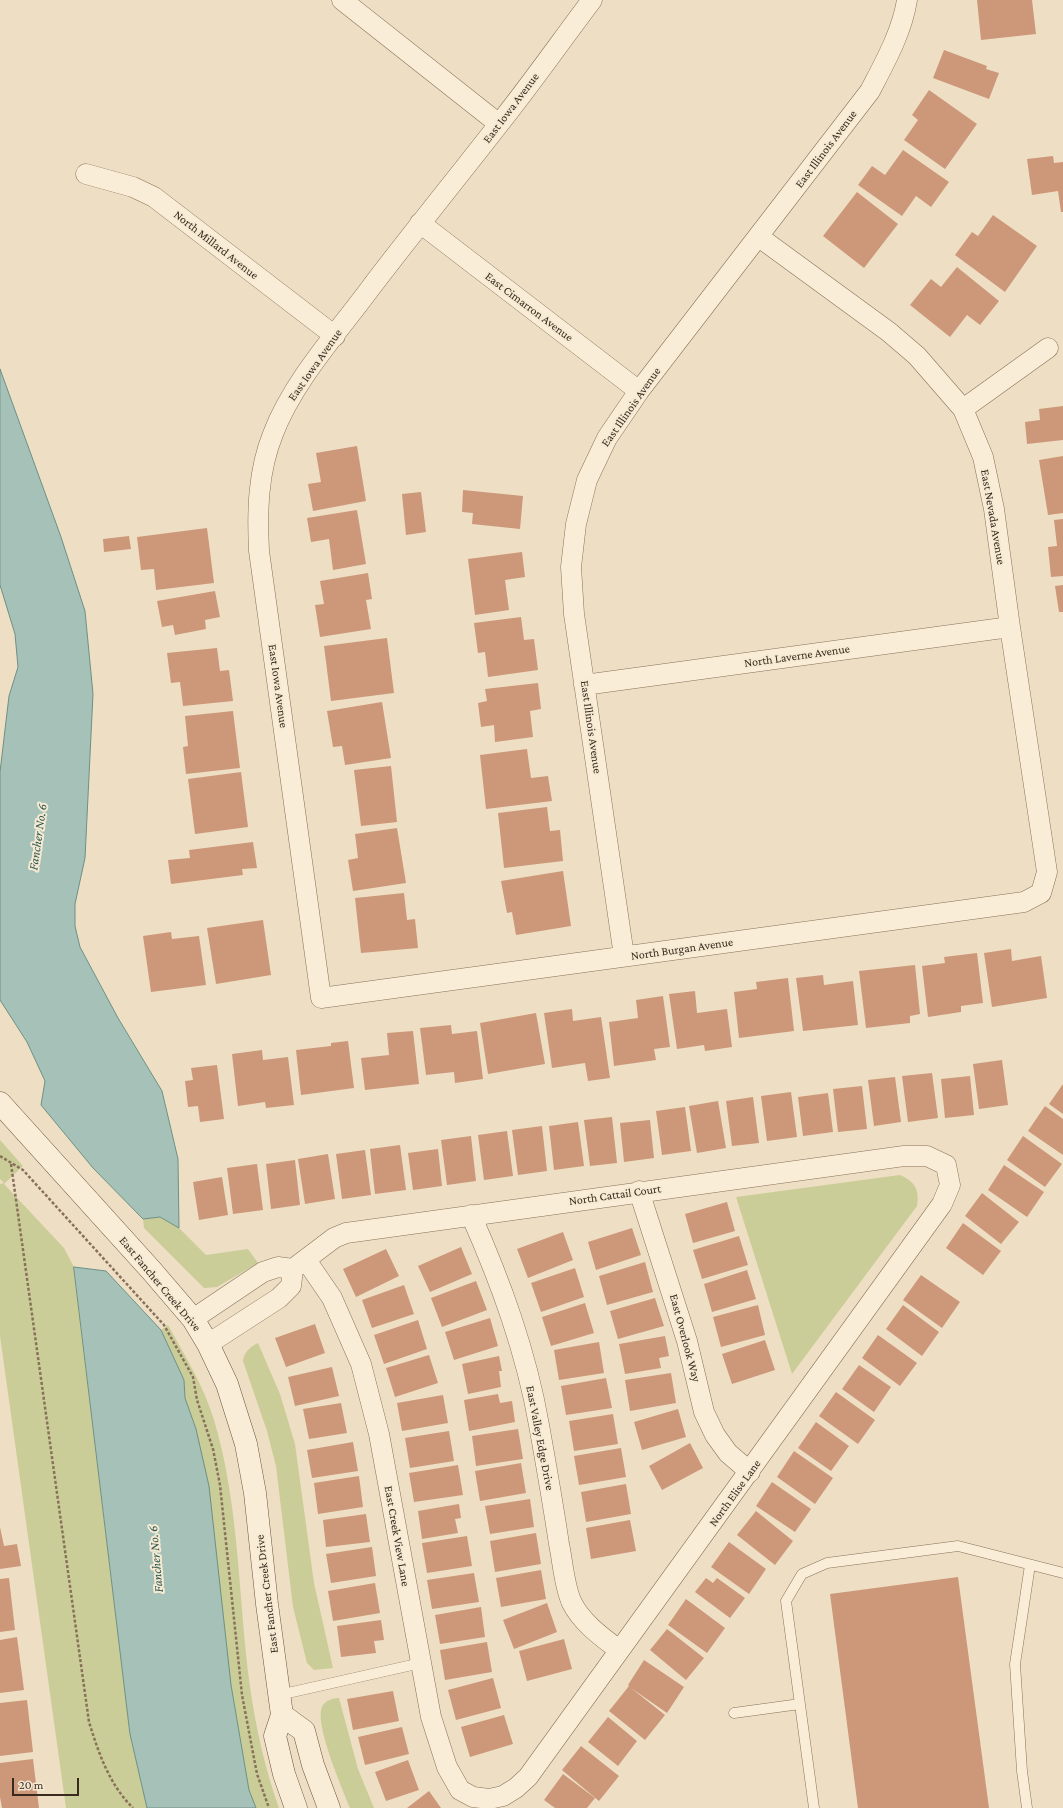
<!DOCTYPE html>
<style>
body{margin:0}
#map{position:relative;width:1063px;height:1808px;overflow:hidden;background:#eedfc4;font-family:"Crimson Pro",serif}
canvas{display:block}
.scale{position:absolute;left:12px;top:1778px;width:67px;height:18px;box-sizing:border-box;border:2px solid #39291e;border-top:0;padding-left:5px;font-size:12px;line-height:14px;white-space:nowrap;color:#39291e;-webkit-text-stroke:3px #f6ead3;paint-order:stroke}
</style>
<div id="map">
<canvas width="1063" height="1808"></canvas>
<div class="scale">20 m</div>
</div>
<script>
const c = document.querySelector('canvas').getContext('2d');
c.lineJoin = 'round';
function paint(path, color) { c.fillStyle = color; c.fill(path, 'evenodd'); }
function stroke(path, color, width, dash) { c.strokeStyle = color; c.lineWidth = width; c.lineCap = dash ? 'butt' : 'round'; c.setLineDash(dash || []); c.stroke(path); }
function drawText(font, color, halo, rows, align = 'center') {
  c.font = font + ' "Crimson Pro",serif'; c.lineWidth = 4; c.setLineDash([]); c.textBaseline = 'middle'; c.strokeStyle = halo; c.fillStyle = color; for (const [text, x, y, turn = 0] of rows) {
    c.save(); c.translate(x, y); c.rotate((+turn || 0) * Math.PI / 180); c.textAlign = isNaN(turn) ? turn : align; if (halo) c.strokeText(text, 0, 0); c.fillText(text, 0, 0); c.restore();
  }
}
const green = new Path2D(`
 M 0,1140 L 23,1166 L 4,1184 L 64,1248 L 74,1267 L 130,1734 L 147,1808 L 66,1808 L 0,1336 L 0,1184 L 4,1183 L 0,1179 Z
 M 900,1175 C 914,1181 920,1189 917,1206 L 792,1374 L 736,1197 Z
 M 160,1217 L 179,1228 L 206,1255 L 248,1249 L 258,1263 L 217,1287 L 204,1288 L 144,1228 L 143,1219 Z
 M 168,1325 C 185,1356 204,1386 214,1420 C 240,1507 238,1598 250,1687 C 256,1728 265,1769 279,1808 L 256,1808 L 249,1790 L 231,1685 L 196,1429 L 185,1398 L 184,1380 L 161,1330 Z
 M 258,1343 L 280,1394 L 295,1444 L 314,1583 L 333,1668 L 314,1670 L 307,1663 L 293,1607 L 276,1466 L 267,1431 L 243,1361 C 244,1352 250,1347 258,1343 Z
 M 339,1698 L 358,1769 L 374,1808 L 350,1808 C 343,1790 312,1720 323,1705 C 327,1700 333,1698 339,1698 Z`);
const water = new Path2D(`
 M 0,369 L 61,537 L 85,611 L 93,694 L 85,858 L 75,904 L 75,926 L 80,947 L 118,1018 L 162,1091 L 178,1159 L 179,1228 L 160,1217 L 143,1219 L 93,1168 L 41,1105 L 45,1081 L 27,1042 L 0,1000 L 0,772 L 9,696 L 18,667 L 15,634 L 0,585 Z
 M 74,1267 L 106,1271 L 161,1330 L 184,1380 L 185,1398 L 196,1429 L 209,1486 L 231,1685 L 249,1790 L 256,1808 L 147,1808 L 130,1734 Z`);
const building = new Path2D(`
 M 977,0 L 1032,0 L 1036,34 L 981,40 Z
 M 944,50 L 987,66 L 986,69 L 999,73 L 989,99 L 933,78 Z
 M 929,90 L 977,124 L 945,169 L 904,140 L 918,120 L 912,115 Z
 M 903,150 L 949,182 L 931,207 L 916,196 L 902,216 L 858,185 L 872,166 L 885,175 Z
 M 1053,156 L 1054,163 L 1063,162 L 1063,212 L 1061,212 L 1058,191 L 1032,195 L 1027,159 Z
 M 857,192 L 898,224 L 864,268 L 823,236 Z
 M 993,215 L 1037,246 L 1005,292 L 955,255 L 972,232 L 978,236 Z
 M 957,267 L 999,301 L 980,325 L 967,315 L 950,337 L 910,305 L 931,279 L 941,287 Z
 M 1063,406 L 1063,440 L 1027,444 L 1025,422 L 1040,420 L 1039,409 Z
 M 357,446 L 366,501 L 313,511 L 308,484 L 321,482 L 316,453 Z
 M 1063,456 L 1063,513 L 1048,515 L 1039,460 Z
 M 463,490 L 523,496 L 520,529 L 472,524 L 473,513 L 462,512 Z
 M 421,492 L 426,532 L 406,535 L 402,494 Z
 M 357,510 L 366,564 L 333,570 L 329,539 L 311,542 L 307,518 Z
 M 1063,519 L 1063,576 L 1051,577 L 1048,547 L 1057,546 L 1054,520 Z
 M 207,528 L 214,583 L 156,590 L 154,569 L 141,570 L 137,537 Z
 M 129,536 L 131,549 L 104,552 L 103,539 Z
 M 522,552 L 525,577 L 505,580 L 509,610 L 475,615 L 468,559 Z
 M 368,573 L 372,599 L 366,600 L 371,629 L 320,637 L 315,605 L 324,604 L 320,581 Z
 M 1063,585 L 1063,612 L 1059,612 L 1055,586 Z
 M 215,591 L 220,617 L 205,620 L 206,629 L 175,635 L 173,625 L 162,627 L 157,601 Z
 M 521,617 L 524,640 L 534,639 L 538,670 L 488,677 L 485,652 L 478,653 L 474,623 Z
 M 387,638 L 394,693 L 331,701 L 324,646 Z
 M 217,648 L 220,671 L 229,670 L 233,701 L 183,706 L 180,682 L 171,683 L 167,653 Z
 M 538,683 L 541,709 L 530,711 L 533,737 L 495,742 L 494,725 L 481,727 L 478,703 L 487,701 L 485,689 Z
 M 382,702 L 391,758 L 345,765 L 342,746 L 333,747 L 327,711 Z
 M 233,711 L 240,768 L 186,774 L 183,747 L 188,746 L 185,716 Z
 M 527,749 L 531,778 L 548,776 L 552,801 L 486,809 L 480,755 Z
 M 391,766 L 397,822 L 361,826 L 354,770 Z
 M 241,772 L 248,827 L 195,834 L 188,779 Z
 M 547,807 L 550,831 L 560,830 L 563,861 L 504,868 L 498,813 Z
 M 397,828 L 406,883 L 353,891 L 348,860 L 358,858 L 355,834 Z
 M 253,842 L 257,868 L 242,869 L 243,875 L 171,884 L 168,860 L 190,858 L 189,850 Z
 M 563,871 L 571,926 L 516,935 L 512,912 L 507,913 L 501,881 Z
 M 404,893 L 407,920 L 415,919 L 418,948 L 361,953 L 355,898 Z
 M 263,920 L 271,975 L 216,984 L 207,928 Z
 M 171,932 L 172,939 L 199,936 L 206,985 L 151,992 L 143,936 Z
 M 1011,949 L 1012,961 L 1041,956 L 1047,998 L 992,1007 L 984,953 Z
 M 977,953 L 983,1003 L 961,1006 L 961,1012 L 928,1017 L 922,966 L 945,963 L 944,957 Z
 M 915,965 L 920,1014 L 910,1016 L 910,1023 L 866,1028 L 859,971 Z
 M 823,975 L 824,985 L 853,981 L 858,1025 L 803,1031 L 796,978 Z
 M 788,978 L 794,1031 L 739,1038 L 734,992 L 757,989 L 756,982 Z
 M 695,991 L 697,1013 L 727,1009 L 732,1047 L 705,1051 L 704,1045 L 677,1049 L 669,994 Z
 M 663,996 L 670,1047 L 654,1049 L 656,1060 L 614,1066 L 609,1022 L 638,1018 L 636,1000 Z
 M 572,1009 L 573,1021 L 601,1017 L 610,1078 L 588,1081 L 585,1063 L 552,1068 L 544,1013 Z
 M 536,1013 L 545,1064 L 488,1074 L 480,1023 Z
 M 451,1025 L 452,1034 L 477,1031 L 483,1079 L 455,1083 L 454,1072 L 426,1075 L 420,1028 Z
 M 413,1031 L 419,1084 L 365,1090 L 361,1058 L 389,1055 L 387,1033 Z
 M 348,1041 L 354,1088 L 301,1095 L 296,1050 L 331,1046 L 331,1043 Z
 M 262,1050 L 263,1060 L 288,1057 L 294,1105 L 266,1108 L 265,1102 L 238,1106 L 232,1054 Z
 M 1002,1060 L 1008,1105 L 979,1109 L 973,1064 Z
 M 217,1065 L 224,1119 L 200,1122 L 198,1106 L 188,1107 L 185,1081 L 193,1080 L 191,1068 Z
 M 932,1073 L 938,1118 L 908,1122 L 902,1076 Z
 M 970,1076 L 974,1115 L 945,1118 L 941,1079 Z
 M 895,1077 L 901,1122 L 874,1126 L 868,1080 Z
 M 1063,1084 L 1063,1114 L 1049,1104 Z
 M 862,1086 L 867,1129 L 838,1132 L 833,1089 Z
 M 791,1092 L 797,1137 L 767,1141 L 761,1096 Z
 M 828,1093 L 833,1132 L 803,1136 L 798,1097 Z
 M 753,1097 L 759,1143 L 732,1146 L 726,1101 Z
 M 718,1101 L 726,1148 L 697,1153 L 689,1106 Z
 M 1045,1106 L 1063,1119 L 1063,1155 L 1028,1131 Z
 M 685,1107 L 691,1151 L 662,1155 L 656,1111 Z
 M 612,1117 L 617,1163 L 590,1166 L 584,1120 Z
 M 650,1120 L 654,1158 L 624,1162 L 620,1123 Z
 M 578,1122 L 584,1166 L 554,1170 L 549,1126 Z
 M 542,1126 L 547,1171 L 518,1175 L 512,1130 Z
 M 507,1131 L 513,1176 L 484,1180 L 478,1135 Z
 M 471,1136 L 476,1181 L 447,1185 L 441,1140 Z
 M 1023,1136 L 1062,1164 L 1045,1187 L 1007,1160 Z
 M 400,1145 L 406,1190 L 375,1194 L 370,1149 Z
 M 438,1149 L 442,1186 L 413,1190 L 408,1153 Z
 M 365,1150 L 371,1195 L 342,1199 L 336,1154 Z
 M 328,1154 L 335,1199 L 305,1204 L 298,1159 Z
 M 295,1160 L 300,1205 L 271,1209 L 266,1164 Z
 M 257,1164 L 263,1210 L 233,1214 L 227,1168 Z
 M 1004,1165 L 1044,1192 L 1027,1217 L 988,1190 Z
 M 222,1177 L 228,1215 L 199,1220 L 193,1182 Z
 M 982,1193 L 1019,1222 L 1001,1244 L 965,1216 Z
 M 727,1202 L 735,1231 L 693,1243 L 685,1214 Z
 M 963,1223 L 1001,1251 L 983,1275 L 946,1248 Z
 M 632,1228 L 641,1255 L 596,1270 L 588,1242 Z
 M 563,1232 L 573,1260 L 528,1278 L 517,1249 Z
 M 739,1236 L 748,1265 L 702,1279 L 693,1250 Z
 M 461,1247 L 472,1274 L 430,1292 L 418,1266 Z
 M 386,1249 L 399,1276 L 356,1297 L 343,1269 Z
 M 645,1262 L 653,1292 L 607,1305 L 599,1276 Z
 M 575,1268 L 584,1297 L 541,1312 L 531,1283 Z
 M 747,1270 L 756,1299 L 712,1312 L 704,1284 Z
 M 921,1275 L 960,1302 L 942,1328 L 903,1300 Z
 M 476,1281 L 487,1310 L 442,1327 L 431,1298 Z
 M 404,1285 L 414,1314 L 372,1328 L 362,1300 Z
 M 655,1298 L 664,1326 L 618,1339 L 610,1311 Z
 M 585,1303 L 594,1333 L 551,1346 L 542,1317 Z
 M 758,1305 L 765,1335 L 721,1347 L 713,1317 Z
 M 903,1305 L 939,1332 L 922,1356 L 886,1329 Z
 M 490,1318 L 498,1346 L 454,1360 L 445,1332 Z
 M 418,1320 L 427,1349 L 384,1364 L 374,1335 Z
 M 315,1324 L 325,1353 L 286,1367 L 275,1338 Z
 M 878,1335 L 917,1363 L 900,1386 L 862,1358 Z
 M 665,1336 L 669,1356 L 659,1358 L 661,1368 L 625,1374 L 619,1344 Z
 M 765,1340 L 775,1370 L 732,1384 L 722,1354 Z
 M 599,1342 L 604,1373 L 559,1380 L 554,1350 Z
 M 429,1355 L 438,1383 L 395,1397 L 386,1368 Z
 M 499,1356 L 502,1371 L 499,1371 L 501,1387 L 468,1394 L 462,1364 Z
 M 859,1365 L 891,1387 L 874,1412 L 842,1389 Z
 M 332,1367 L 339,1396 L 295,1406 L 288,1377 Z
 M 671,1373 L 676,1403 L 630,1411 L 625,1380 Z
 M 606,1378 L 612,1408 L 566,1415 L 561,1386 Z
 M 836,1392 L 875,1420 L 858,1444 L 819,1416 Z
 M 498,1394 L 500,1403 L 512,1401 L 515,1422 L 469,1431 L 464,1400 Z
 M 443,1395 L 448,1423 L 402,1431 L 397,1403 Z
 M 341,1403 L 347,1433 L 309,1439 L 303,1409 Z
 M 678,1409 L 686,1437 L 642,1450 L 634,1422 Z
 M 613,1414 L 618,1444 L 574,1451 L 569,1421 Z
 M 816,1422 L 849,1446 L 831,1471 L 798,1448 Z
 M 518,1429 L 523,1459 L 476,1466 L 472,1436 Z
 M 449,1431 L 454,1461 L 410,1468 L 405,1438 Z
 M 353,1442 L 358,1471 L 312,1478 L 307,1450 Z
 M 690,1443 L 703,1468 L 662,1490 L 649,1466 Z
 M 621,1448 L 626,1477 L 579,1485 L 574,1456 Z
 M 794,1451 L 833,1478 L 815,1504 L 777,1477 Z
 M 521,1463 L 526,1493 L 480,1501 L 475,1471 Z
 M 458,1465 L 463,1495 L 414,1502 L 409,1473 Z
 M 359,1476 L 363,1507 L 318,1514 L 314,1483 Z
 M 772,1482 L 811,1509 L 795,1532 L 756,1506 Z
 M 626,1484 L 631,1514 L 586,1522 L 581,1492 Z
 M 530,1499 L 534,1527 L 490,1534 L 485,1506 Z
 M 459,1504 L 461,1518 L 455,1519 L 458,1533 L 422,1539 L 418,1511 Z
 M 756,1511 L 793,1541 L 775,1565 L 737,1535 Z
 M 366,1514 L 370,1542 L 326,1547 L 323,1520 Z
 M 630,1520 L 636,1551 L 591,1559 L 586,1528 Z
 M 0,1527 L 4,1546 L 17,1544 L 21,1566 L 0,1569 Z
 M 536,1533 L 541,1564 L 495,1572 L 490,1541 Z
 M 467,1536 L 472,1566 L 427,1573 L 422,1543 Z
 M 729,1542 L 766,1569 L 749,1594 L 711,1567 Z
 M 372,1547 L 376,1576 L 331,1583 L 326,1554 Z
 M 541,1570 L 546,1599 L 501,1607 L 496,1578 Z
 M 474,1573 L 479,1602 L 432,1609 L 427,1580 Z
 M 958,1577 L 989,1808 L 858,1808 L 830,1594 Z
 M 9,1578 L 15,1630 L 0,1632 L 0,1579 Z
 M 706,1578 L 713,1583 L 717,1578 L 745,1598 L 730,1618 L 695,1592 Z
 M 375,1583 L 380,1613 L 333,1621 L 328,1591 Z
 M 686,1599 L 725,1628 L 707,1653 L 668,1625 Z
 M 547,1603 L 557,1632 L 514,1649 L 503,1620 Z
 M 481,1607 L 485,1637 L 440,1644 L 435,1615 Z
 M 381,1620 L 384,1640 L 374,1641 L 376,1653 L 341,1657 L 337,1626 Z
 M 667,1629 L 704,1658 L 686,1680 L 650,1650 Z
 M 17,1637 L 24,1690 L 0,1693 L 0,1640 Z
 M 564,1639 L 572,1669 L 527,1681 L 519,1651 Z
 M 487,1642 L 492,1672 L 445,1680 L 440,1650 Z
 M 644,1660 L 684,1687 L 667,1713 L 631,1688 L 665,1715 L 645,1740 L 609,1711 L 629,1686 L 628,1685 Z
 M 493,1678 L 501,1708 L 456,1720 L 448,1690 Z
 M 393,1691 L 399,1721 L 353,1730 L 347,1699 Z
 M 27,1700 L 33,1752 L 0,1756 L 0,1703 Z
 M 504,1715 L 513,1744 L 470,1757 L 461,1727 Z
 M 608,1717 L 637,1741 L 618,1766 L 588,1742 Z
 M 402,1727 L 409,1754 L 365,1765 L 358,1737 Z
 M 581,1746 L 619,1776 L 599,1801 L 562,1770 Z
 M 33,1759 L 39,1808 L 2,1808 L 0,1797 L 0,1763 Z
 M 408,1760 L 419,1790 L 386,1801 L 375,1772 Z
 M 563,1774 L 595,1798 L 587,1808 L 555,1808 L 544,1800 Z
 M 429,1791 L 441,1808 L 407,1808 Z`);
const path = new Path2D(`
 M 0,1156 L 23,1170 L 164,1325 L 193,1377 L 197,1400 L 213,1449 L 220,1485 L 242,1695 L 257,1774 L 269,1808
 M 11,1164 L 89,1722 C 99,1754 109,1784 133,1808`);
const lane = new Path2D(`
 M 279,1695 L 421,1663
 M 734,1713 L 800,1704
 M 814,1808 L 786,1601 L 802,1574 L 827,1563 L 958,1546 L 1063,1573
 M 1027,1808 L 1022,1771 L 1015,1664 L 1030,1565`);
const street = new Path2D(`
 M 342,0 L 499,124
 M 592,0 C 561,41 531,84 499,124 C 457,178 414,231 372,286 C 339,331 293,381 273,434 C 258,471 257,511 259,551 L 321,998 L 1024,902 L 1041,893 L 1047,872 L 1010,627 L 994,509 L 983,457 L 963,409 L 917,356 L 889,332 L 759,237
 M 86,174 L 133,187 L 154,197 L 335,336
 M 420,223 L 639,391
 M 963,409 L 1048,348
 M 584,685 L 1010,627
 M 624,956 L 574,614 L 571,567 L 576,524 L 587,480 L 607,438 L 639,391 L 870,91 C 885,62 902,32 907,0
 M 639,1191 L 687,1341 L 704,1412 L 715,1435 L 728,1453 L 750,1472
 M 471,1215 C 501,1283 526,1351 539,1425 C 546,1464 553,1504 559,1544 C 563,1563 564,1586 572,1603 C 582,1623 602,1637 619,1650
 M 193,1319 L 263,1272 L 278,1267 L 293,1269 L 334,1238 L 346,1233 L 904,1156 L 927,1156 L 946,1165 L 950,1185 L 942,1204 L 528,1777 L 516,1788 L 503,1796 L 489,1799 L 473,1797 L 460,1790 L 447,1767 L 431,1717 L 379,1434 L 361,1364 L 332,1298 L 306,1260
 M 208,1344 L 279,1298 L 291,1286 L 293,1269`);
const secondary = new Path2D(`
 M 0,1103 L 151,1270 L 193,1319 L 208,1344 L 227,1384 L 246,1444 L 255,1493 L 267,1604 L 282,1715
 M 282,1715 L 304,1731 L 313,1765 L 329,1808
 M 282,1715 L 275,1736 L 284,1774 L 296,1808`);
const streetNames = [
 ["East Iowa Avenue",511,108,-53],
 ["East Illinois Avenue",826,149,-53],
 ["North Millard Avenue",216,245,38],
 ["East Cimarron Avenue",529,307,37],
 ["East Iowa Avenue",315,365,-55],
 ["East Illinois Avenue",631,407,-55],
 ["East Nevada Avenue",993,517,80],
 ["North Laverne Avenue",797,656,-8],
 ["East Iowa Avenue",278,686,82],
 ["East Illinois Avenue",591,727,82],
 ["North Burgan Avenue",682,949,-8],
 ["North Cattail Court",615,1195,-8],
 ["East Fancher Creek Drive",160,1284,50],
 ["East Overlook Way",685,1338,75],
 ["East Valley Edge Drive",540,1438,79],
 ["North Elise Lane",735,1493,-54],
 ["East Creek View Lane",397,1536,80],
 ["East Fancher Creek Drive",267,1594,-97]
];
const waterNames = [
 ["Fancher No. 6",38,837,-82],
 ["Fancher No. 6",156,1559,-95]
];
paint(green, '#cacd97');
paint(water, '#a6c1b7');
stroke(water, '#6c9085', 1);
paint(building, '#cd9779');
stroke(lane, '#89705a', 11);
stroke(street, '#89705a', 21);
stroke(secondary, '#6b513d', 23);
stroke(path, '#89705a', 2.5, [3, 2]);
stroke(lane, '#f9edd7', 10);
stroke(street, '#f9edd7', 20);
stroke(secondary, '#f9edd7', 22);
drawText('12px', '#39291e', '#f6ead3', streetNames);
drawText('italic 13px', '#2d5953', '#f6ead3', waterNames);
</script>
